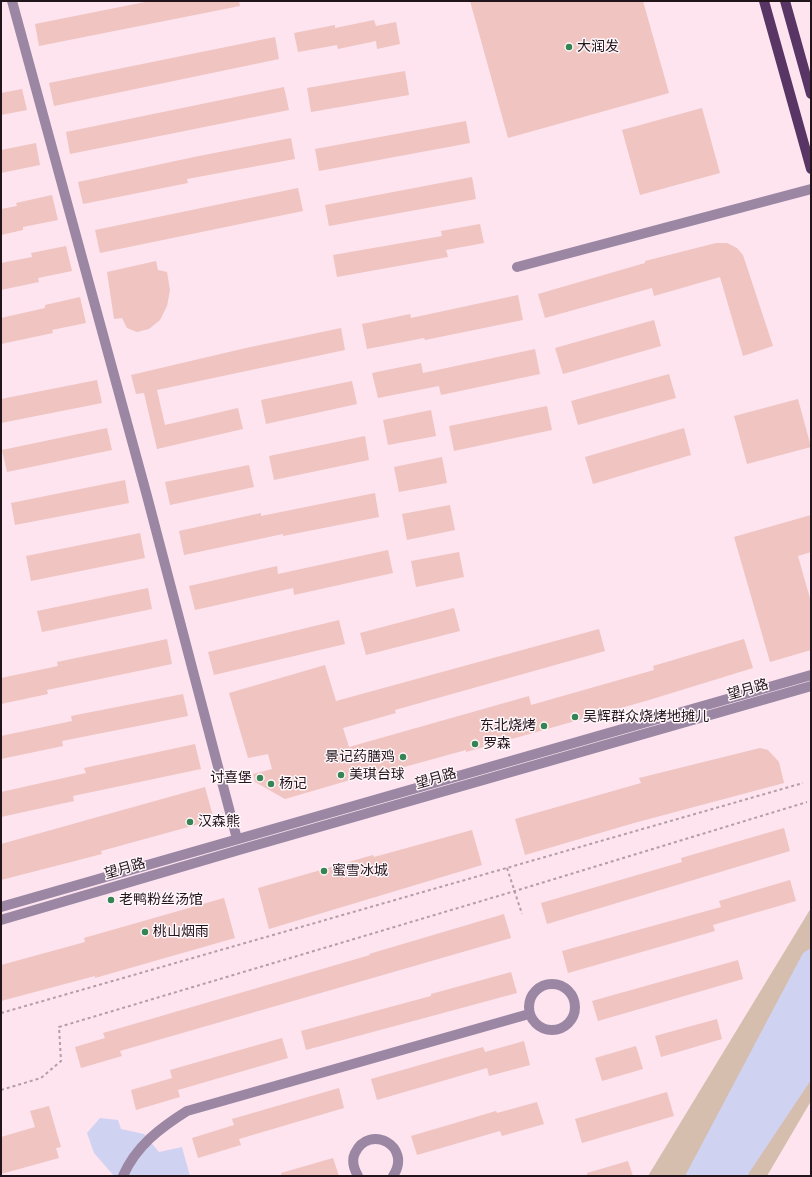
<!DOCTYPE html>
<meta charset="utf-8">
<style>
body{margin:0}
#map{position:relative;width:812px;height:1177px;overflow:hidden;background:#fde4ef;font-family:"Archivo Narrow",sans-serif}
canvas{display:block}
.frame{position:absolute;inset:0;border:2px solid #22141b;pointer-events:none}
</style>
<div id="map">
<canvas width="812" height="1177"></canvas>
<div class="frame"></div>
</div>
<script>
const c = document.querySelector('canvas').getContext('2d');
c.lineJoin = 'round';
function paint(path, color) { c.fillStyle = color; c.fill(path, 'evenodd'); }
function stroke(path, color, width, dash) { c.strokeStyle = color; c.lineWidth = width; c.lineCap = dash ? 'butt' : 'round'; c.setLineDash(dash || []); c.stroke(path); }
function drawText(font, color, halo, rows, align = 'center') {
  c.font = font + ' "Archivo Narrow","Noto Sans SC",sans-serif'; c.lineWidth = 3; c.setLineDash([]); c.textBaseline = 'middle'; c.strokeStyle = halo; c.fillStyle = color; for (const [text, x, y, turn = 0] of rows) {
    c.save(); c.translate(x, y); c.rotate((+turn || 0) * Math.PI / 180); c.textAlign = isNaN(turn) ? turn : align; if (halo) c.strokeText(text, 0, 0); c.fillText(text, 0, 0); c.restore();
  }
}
const green = new Path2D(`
 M 811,908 L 811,1101 L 767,1176 L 648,1176 Z`);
const water = new Path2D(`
 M 811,948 L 811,1080 L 747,1176 L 685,1176 L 803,953 Z
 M 100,1118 L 118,1120 L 121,1129 L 144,1134 L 159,1152 L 182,1147 L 190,1176 L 114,1176 L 94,1153 L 87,1133 Z`);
const building = new Path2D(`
 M 150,1 L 239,1 L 240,6 L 39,46 L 35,24 Z
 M 470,1 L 643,1 L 669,93 L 508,138 Z
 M 374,20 L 376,26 L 396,22 L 400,44 L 377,49 L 376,41 L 338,49 L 337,45 L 298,52 L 294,33 L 335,25 L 335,28 Z
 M 275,37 L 279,59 L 54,106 L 49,83 Z
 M 405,71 L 409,95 L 311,112 L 307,88 Z
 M 284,87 L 289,110 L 70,154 L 66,132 Z
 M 22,89 L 27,110 L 1,115 L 1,93 Z
 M 702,108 L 720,173 L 640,195 L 622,130 Z
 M 466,121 L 470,143 L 319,171 L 315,149 Z
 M 291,138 L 295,159 L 187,179 L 188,183 L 83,204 L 78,182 L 194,157 Z
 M 36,143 L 40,165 L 1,173 L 1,150 Z
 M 472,177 L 476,199 L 329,226 L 325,205 Z
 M 298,188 L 303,211 L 100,253 L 95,230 Z
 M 52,195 L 58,220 L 23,227 L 23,230 L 1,235 L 1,209 L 17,206 L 16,203 Z
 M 480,224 L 484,243 L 446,250 L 448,257 L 337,277 L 333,255 L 442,236 L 441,231 Z
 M 716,243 L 727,243 L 737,248 L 743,255 L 773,346 L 743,356 L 720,277 L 654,296 L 652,288 L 545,318 L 538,294 L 645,263 L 645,261 Z
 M 66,246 L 72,271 L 38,278 L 39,282 L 1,290 L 1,263 L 32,257 L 31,253 Z
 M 156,261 L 158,270 L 167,272 L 170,290 L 167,306 L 160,320 L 149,329 L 137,332 L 127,328 L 122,318 L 114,319 L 107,272 Z
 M 518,295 L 523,320 L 425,340 L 424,338 L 367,349 L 362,324 L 410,314 L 411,318 Z
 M 80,297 L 86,323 L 52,330 L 53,333 L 1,344 L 1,318 L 45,308 L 45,305 Z
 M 654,320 L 661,346 L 563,374 L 555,348 Z
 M 341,328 L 345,350 L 157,390 L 165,425 L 238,408 L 243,429 L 157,449 L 144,393 L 136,394 L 131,375 L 246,348 Z
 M 535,349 L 540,374 L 441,395 L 439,386 L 378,398 L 372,373 L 421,363 L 423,373 Z
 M 669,374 L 676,398 L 578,425 L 571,401 Z
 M 97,380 L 102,403 L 1,423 L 1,399 Z
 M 352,381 L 357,404 L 266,424 L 261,400 Z
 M 798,399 L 811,447 L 747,464 L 734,416 Z
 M 547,406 L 552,430 L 454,451 L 449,426 Z
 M 431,410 L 436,436 L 388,445 L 383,420 Z
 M 107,428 L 112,450 L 7,472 L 2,450 Z
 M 684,428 L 691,455 L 593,484 L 585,457 Z
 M 365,436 L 369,460 L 274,480 L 269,456 Z
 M 442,457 L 447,483 L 399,492 L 394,467 Z
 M 249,465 L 254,487 L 170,505 L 165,482 Z
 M 125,480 L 129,503 L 15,525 L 11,503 Z
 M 375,493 L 379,517 L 283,536 L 283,534 L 184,555 L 179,531 L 261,513 L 261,516 Z
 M 450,505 L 455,530 L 407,540 L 402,514 Z
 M 811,515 L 811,552 L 798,556 L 811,602 L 811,650 L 770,662 L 734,537 Z
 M 140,533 L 145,558 L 31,581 L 26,556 Z
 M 388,550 L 393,573 L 294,595 L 293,588 L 195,610 L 189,586 L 277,566 L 278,574 Z
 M 459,552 L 464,577 L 416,587 L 411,561 Z
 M 148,588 L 152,609 L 42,632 L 37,611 Z
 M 454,608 L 460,631 L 366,655 L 360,633 Z
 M 339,620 L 345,644 L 214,675 L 208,652 Z
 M 599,629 L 605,651 L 395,710 L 396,713 L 343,728 L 349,747 L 529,696 L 531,705 L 654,670 L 653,666 L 744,639 L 753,668 L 649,700 L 466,752 L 466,750 L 375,775 L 374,773 L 285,799 L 255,782 L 253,774 L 272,769 L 268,754 L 248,758 L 229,693 L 325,665 L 336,701 Z
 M 167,639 L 172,664 L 47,690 L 48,694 L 1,704 L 1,678 L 58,666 L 57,662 Z
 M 183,694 L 188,716 L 62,741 L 63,746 L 1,759 L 1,736 L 72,721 L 71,716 Z
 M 195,744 L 201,769 L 73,796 L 74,801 L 1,817 L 1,792 L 86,773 L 84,768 Z
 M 760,748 L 768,750 L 779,762 L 784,783 L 634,823 L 525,855 L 515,819 L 641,783 L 639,778 Z
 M 205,787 L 214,820 L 101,851 L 102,854 L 1,880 L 1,844 Z
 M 784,828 L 790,851 L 547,924 L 541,903 L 682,862 L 681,858 Z
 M 472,830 L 482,865 L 269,929 L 258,888 L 373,855 L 374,857 Z
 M 790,880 L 796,901 L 713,925 L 715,931 L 568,973 L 562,951 L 721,907 L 719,901 Z
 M 224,898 L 235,938 L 95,978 L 95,976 L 1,1001 L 1,965 L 85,942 L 84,938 Z
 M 504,914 L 511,938 L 120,1051 L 122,1056 L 81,1068 L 75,1047 L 105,1038 L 103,1033 L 370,955 L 369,954 Z
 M 738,960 L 743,979 L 598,1021 L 592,1001 Z
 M 511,972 L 517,993 L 306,1050 L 301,1031 L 431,996 L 431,994 Z
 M 717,1019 L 722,1039 L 661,1057 L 655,1036 Z
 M 282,1038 L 288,1058 L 178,1090 L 180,1097 L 136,1110 L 131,1090 L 172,1078 L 170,1070 Z
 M 524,1041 L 530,1065 L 489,1076 L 487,1068 L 377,1100 L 371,1079 L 483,1047 L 485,1052 Z
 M 636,1046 L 643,1069 L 602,1081 L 595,1058 Z
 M 339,1088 L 344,1108 L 239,1139 L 241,1145 L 198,1158 L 192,1138 L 234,1125 L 232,1119 Z
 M 667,1092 L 674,1116 L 582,1143 L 575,1119 Z
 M 537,1102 L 544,1124 L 502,1136 L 500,1131 L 417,1155 L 411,1136 L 496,1111 L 497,1113 Z
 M 49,1106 L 61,1147 L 56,1148 L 59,1158 L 1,1174 L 1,1137 L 35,1127 L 30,1111 Z
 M 333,1158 L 339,1176 L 281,1176 L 281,1173 Z
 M 628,1161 L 633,1176 L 587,1176 L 587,1173 Z`);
const path = new Path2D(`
 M 507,868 L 522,914
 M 1,1013 L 803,783
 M 1,1090 L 41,1078 L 61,1061 L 59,1027 L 515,891 L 807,802`);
const minor = new Path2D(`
 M 12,1 L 147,496 L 237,839
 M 517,267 L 811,189
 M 1,907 L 811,675
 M 1,920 L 239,850 L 811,686
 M529 1007a23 23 0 1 1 46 0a23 23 0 1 1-46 0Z
 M 123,1176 C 136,1146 160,1128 187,1111 L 529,1014
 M 358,1176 C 354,1169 351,1161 355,1153 C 369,1123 413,1146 393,1176`);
const major = new Path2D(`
 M 764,1 L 811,169
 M 785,1 L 811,94`);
const markers = [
 [569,47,4,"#358454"],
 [575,717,4,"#358454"],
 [544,726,4,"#358454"],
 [475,744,4,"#358454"],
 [403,757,4,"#358454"],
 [341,775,4,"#358454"],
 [260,778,4,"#358454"],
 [271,784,4,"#358454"],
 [190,822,4,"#358454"],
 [324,871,4,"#358454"],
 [111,900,4,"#358454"],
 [145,932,4,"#358454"]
];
const poiNames = [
 ["大润发",577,47],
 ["吴辉群众烧烤地摊儿",583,717],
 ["东北烧烤",536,726,"right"],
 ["罗森",483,744],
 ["景记药膳鸡",395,757,"right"],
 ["美琪台球",349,775],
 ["讨喜堡",252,778,"right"],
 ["杨记",279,784],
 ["汉森熊",198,822],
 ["蜜雪冰城",332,871],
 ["老鸭粉丝汤馆",119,900],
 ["桃山烟雨",153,932]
];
const streetNames = [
 ["望月路",748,690,-16],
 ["望月路",436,779,-16],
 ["望月路",125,869,-16]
];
paint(green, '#d5beae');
paint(water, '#d0d2f2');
paint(building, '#efc4c1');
stroke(path, '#b39ea7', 2, [3, 3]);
stroke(minor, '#9b87a3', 10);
stroke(major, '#583565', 10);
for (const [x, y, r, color] of markers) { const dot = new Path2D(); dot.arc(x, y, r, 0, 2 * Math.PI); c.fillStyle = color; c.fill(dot); stroke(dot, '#fff7fa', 1.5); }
drawText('14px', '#22141b', '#fff7fa', poiNames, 'left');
drawText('14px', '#22141b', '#fff7fa', streetNames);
</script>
